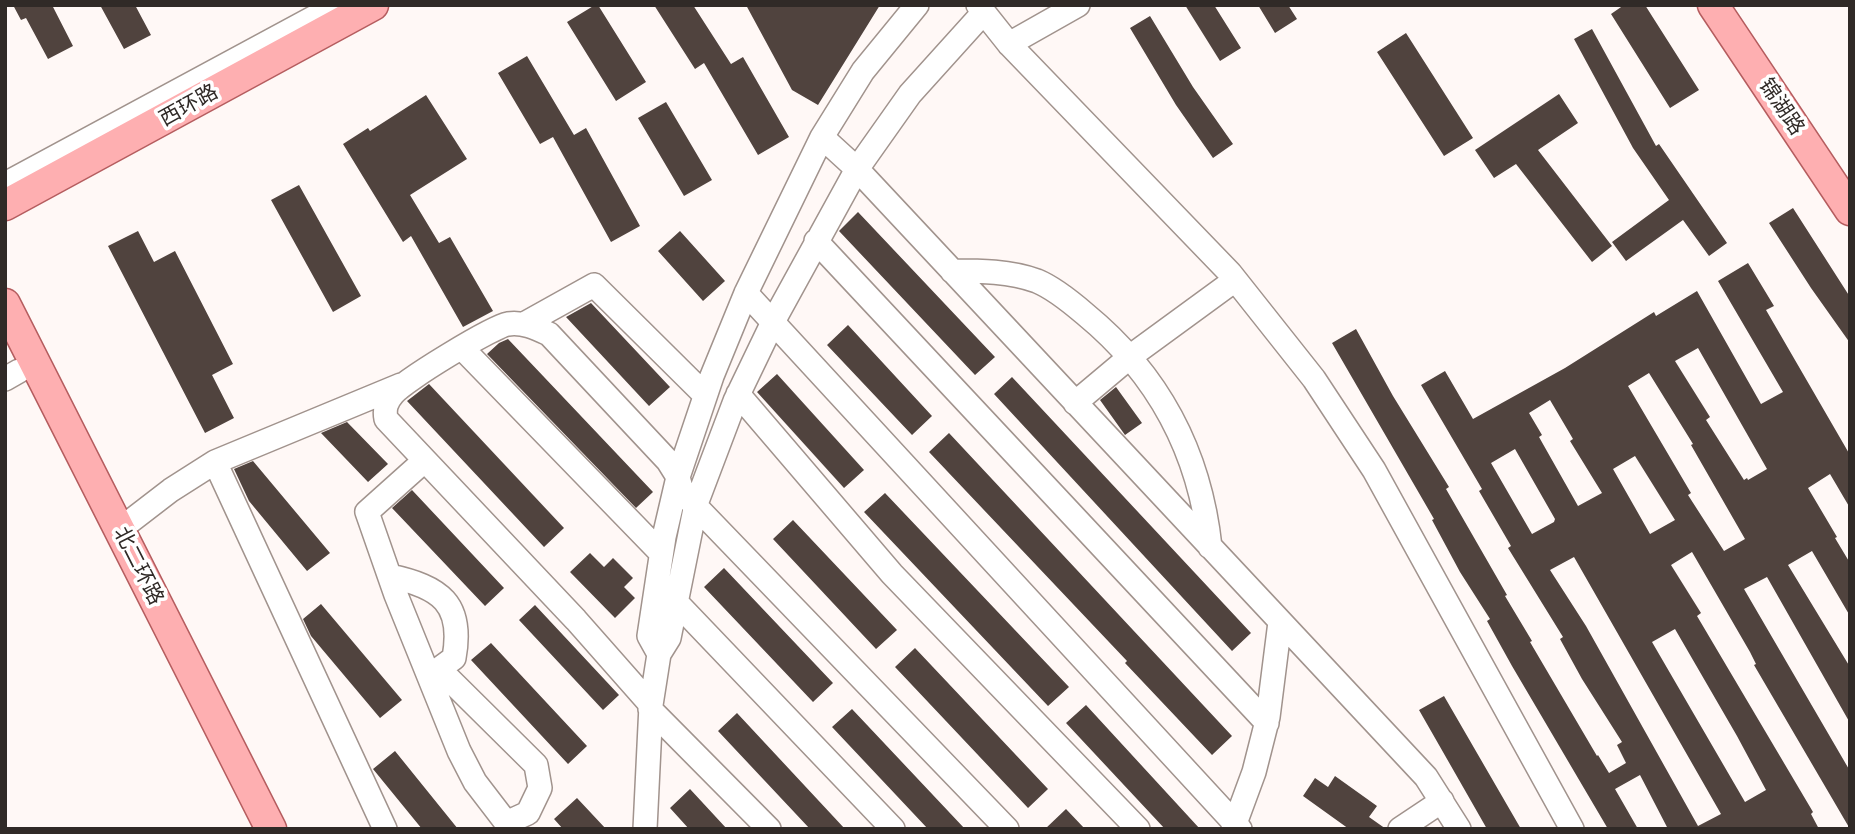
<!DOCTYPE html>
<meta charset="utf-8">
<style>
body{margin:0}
#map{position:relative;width:1855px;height:834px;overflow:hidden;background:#fff8f6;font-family:"Libre Baskerville",serif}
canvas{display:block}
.frame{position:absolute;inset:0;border:7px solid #302a27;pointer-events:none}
</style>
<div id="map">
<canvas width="1855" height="834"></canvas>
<div class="frame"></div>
</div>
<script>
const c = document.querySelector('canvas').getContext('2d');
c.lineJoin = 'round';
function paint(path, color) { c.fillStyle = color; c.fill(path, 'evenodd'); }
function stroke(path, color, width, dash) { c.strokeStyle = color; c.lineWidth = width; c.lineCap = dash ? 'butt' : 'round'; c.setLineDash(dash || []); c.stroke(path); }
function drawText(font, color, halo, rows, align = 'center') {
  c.font = font + ' "Libre Baskerville","Noto Sans SC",serif'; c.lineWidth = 7; c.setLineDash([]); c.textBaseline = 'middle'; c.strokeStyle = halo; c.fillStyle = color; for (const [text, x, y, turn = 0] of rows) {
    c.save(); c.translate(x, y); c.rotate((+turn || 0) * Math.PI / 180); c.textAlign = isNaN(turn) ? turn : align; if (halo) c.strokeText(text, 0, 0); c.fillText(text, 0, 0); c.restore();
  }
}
const building = new Path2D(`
 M 13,5 L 52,5 L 73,46 L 48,59 L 26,18 L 21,20 Z
 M 100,5 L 135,5 L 151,35 L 124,49 Z
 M 595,5 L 598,5 L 646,82 L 616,101 L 567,22 Z
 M 654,5 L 693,5 L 731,64 L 743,57 L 789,137 L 758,155 L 704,63 L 695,69 Z
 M 746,5 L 880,5 L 818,105 L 792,90 Z
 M 1185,5 L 1214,5 L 1241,48 L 1220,61 Z
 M 1258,5 L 1288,5 L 1297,19 L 1275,33 Z
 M 1624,5 L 1645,5 L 1699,90 L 1670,108 L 1611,14 Z
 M 1150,16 L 1193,87 L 1233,144 L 1213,158 L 1176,105 L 1130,28 Z
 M 1592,29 L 1656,146 L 1659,144 L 1727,243 L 1709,256 L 1683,220 L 1626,261 L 1612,242 L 1669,200 L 1633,148 L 1574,39 Z
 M 1406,33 L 1473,138 L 1444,156 L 1377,52 Z
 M 527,56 L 574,135 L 586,128 L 640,226 L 611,242 L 553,137 L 540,144 L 498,73 Z
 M 1559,94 L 1578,123 L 1538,150 L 1612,246 L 1592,262 L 1516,164 L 1494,178 L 1475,150 Z
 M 426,95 L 467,159 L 410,195 L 439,243 L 450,237 L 493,311 L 463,327 L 411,236 L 403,242 L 343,144 L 368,128 L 370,131 Z
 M 666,102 L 712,180 L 684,196 L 638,118 Z
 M 299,185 L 361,296 L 333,312 L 271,200 Z
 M 1793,208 L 1850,297 L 1850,343 L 1811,288 L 1769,223 Z
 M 858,212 L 995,357 L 975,375 L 839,231 Z
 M 138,231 L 154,262 L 175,251 L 233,364 L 212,375 L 234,418 L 205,433 L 108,246 Z
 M 680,231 L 725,281 L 703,301 L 658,251 Z
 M 1748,263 L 1774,306 L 1766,310 L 1850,455 L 1850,508 L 1830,474 L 1808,488 L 1837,537 L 1835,538 L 1850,563 L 1850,616 L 1812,551 L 1788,565 L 1850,667 L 1850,723 L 1767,577 L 1744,589 L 1850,771 L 1850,829 L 1754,665 L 1756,664 L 1750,652 L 1692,552 L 1671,565 L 1701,613 L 1697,616 L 1813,812 L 1811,814 L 1819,829 L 1668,829 L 1640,775 L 1615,789 L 1638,829 L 1608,829 L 1512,666 L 1487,621 L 1490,619 L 1460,572 L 1432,520 L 1434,519 L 1332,343 L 1356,329 L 1393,396 L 1449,487 L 1446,489 L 1507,595 L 1505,596 L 1532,641 L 1530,642 L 1597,756 L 1598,755 L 1609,773 L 1626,763 L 1617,745 L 1622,742 L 1582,679 L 1560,639 L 1563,637 L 1508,548 L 1511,546 L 1479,491 L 1482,489 L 1421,385 L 1445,371 L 1473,419 L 1565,368 L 1654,312 L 1656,316 L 1697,291 L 1761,404 L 1783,392 L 1718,281 ZM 1698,348 L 1767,469 L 1748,480 L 1747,478 L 1744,480 L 1706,420 L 1710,417 L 1675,361 ZM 1649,373 L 1693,444 L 1691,445 L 1745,539 L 1724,551 L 1688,495 L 1691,493 L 1628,386 ZM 1550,400 L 1573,439 L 1570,441 L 1602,493 L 1578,506 L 1539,437 L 1542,435 L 1529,413 ZM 1515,449 L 1555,519 L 1554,522 L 1532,534 L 1491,463 ZM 1635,456 L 1675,520 L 1650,534 L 1613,469 ZM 1574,557 L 1721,814 L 1698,826 L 1586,626 L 1550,570 ZM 1675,629 L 1737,736 L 1766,790 L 1745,802 L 1652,642 Z
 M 591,303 L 670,387 L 649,406 L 566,317 Z
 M 848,325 L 932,416 L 912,435 L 827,345 Z
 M 508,339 L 653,492 L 636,508 L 487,354 L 499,343 Z
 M 777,374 L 864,470 L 844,488 L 757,392 Z
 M 1012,377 L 1251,633 L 1232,651 L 994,394 Z
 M 429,384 L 564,528 L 544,547 L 407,401 Z
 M 1116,387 L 1142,423 L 1125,435 L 1100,400 Z
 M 347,422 L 388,464 L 368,482 L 321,433 Z
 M 949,433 L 1232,736 L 1212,755 L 1125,663 L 1127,661 L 929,452 Z
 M 253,461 L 330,553 L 307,571 L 249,501 L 234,469 Z
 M 412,490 L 504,588 L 485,606 L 392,508 Z
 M 885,493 L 1069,687 L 1048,706 L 864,512 Z
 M 793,520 L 897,630 L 876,649 L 773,539 Z
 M 590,553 L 604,567 L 613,558 L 633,578 L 624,587 L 635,598 L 615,618 L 570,572 Z
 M 724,568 L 833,683 L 813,702 L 704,587 Z
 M 321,604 L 402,700 L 380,718 L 311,636 L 303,619 Z
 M 535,605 L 619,695 L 603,710 L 519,620 Z
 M 491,643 L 587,746 L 568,764 L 471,660 Z
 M 915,648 L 1048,789 L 1028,808 L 895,667 Z
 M 1444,696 L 1521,829 L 1487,829 L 1419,710 Z
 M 1086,705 L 1200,829 L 1165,829 L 1066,723 Z
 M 852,709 L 965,829 L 928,829 L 832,727 Z
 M 737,713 L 845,829 L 810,829 L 718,731 Z
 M 395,751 L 458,829 L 422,829 L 373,769 Z
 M 1335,776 L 1377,806 L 1369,817 L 1386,829 L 1349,829 L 1303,796 L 1315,778 L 1328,787 Z
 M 690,789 L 727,829 L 689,829 L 670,808 Z
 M 577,798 L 606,829 L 563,829 L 554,819 Z
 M 1066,809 L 1085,829 L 1045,829 Z`);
const minor = new Path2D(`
 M 978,5 L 1009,44 L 1230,273 L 1314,379 L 1374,470 L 1572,829
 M 1009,44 L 1078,5
 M 822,137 L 857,169 L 1426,777 L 1459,829
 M 5,184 L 337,5
 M 816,241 L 1267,723
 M 952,271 C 980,271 1010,271 1037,281 C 1054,288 1071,302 1085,314 C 1158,374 1200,453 1210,547
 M 746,293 L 1240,829
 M 524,324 L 594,285 L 705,395
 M 462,348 L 661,553
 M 5,379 L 19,371
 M 738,394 L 892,574 L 1138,829
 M 1075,403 L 1131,356 L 1235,280
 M 424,461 L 367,512 L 396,595 L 459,751 L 475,782 L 511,829
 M 119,530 L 171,490 L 215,462
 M 390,576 C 440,587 464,603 454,658 L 439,669 L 536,765 L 540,788 L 528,813 L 506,823
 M 676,602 L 893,829
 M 659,654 L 649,636 L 664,537 L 678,477 L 712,376 L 746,293 L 822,137 L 863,71 L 917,5
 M 651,705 L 576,620 L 386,419 C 384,409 386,402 393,394 C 403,381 492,327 508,324 C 524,322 536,328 549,334 L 668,461 L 678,477 L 682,492 L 1007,829
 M 650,709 L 769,829
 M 385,829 L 215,462 L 401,385
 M 645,829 L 651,705 L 659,654 L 669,638 L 696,504 L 735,401 L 774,320 L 857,169 L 910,94 L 984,12
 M 1233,829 L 1254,772 L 1268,717 L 1280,622
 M 1400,829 L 1442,801`);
const major = new Path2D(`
 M 1713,5 L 1850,210
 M 5,205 L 373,5
 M 5,304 L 271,829`);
const streetNames = [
 ["西环路",189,106,-29],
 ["锦湖路",1781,107,56],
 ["北二环路",138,566,63]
];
paint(building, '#50433e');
stroke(minor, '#a1938d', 26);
stroke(major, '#b55d5f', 33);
stroke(minor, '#fff', 23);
stroke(major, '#feafb1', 30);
drawText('21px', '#302a27', '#fff', streetNames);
</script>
